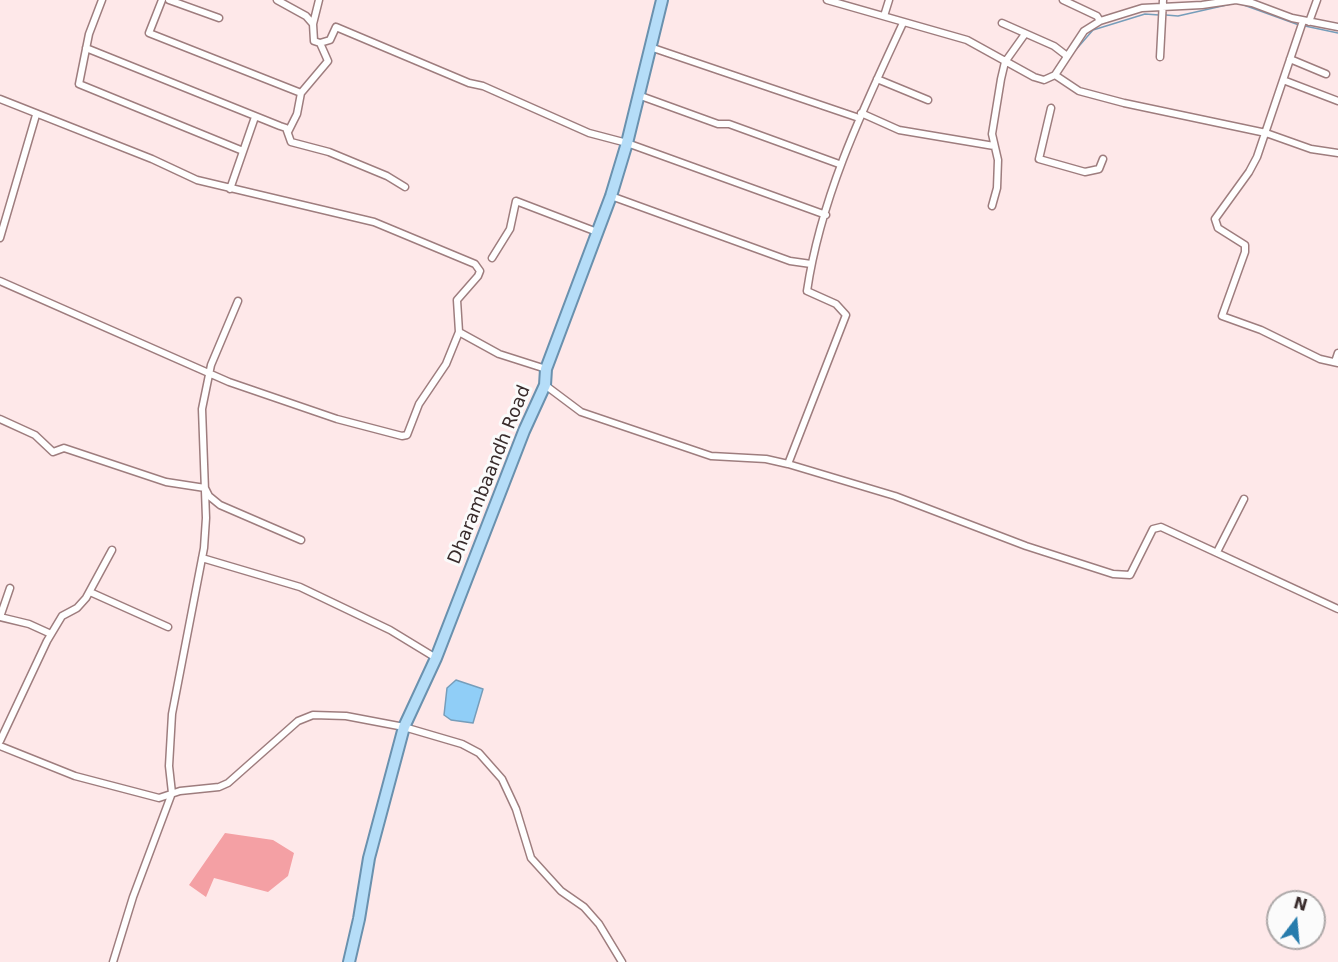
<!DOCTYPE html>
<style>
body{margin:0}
#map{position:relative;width:1338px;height:962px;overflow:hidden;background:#fee8e9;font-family:"DejaVu Sans",sans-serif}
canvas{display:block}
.north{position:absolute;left:1266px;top:890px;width:60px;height:60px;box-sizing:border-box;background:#fbfbfb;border:2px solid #ada8a8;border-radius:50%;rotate:16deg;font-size:16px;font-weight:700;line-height:24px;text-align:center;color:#392c2c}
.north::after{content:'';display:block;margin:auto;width:21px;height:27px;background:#277cac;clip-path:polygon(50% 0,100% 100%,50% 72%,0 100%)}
</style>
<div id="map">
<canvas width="1338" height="962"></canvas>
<div class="north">N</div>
</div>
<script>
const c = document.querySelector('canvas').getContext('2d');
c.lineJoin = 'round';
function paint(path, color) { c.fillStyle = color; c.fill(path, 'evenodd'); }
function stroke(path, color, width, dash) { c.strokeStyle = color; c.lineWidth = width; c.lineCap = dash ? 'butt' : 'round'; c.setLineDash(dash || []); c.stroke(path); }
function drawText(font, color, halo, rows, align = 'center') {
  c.font = font + ' "DejaVu Sans",sans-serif'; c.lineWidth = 6; c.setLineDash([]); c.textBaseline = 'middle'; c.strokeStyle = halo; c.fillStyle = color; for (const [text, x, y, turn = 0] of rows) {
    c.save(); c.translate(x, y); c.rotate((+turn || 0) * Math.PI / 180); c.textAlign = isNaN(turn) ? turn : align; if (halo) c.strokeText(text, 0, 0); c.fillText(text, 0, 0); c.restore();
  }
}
const green = new Path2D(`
 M 225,833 L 273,840 L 294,853 L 288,876 L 268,892 L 214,878 L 206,897 L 189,885 Z`);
const water = new Path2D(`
 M 456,680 L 483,689 L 473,723 L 451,720 L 444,715 L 447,688 Z`);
const stream = new Path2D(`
 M 1241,4 L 1299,25
 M 1166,15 L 1178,16 L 1231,4
 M 1305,26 L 1338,33
 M 1073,53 L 1093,30 L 1145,14 L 1159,15`);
const minor = new Path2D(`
 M 102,0 L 89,34 L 79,84 L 243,151
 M 162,0 L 149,33 L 301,93 L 297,114 L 288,132
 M 169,0 L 219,18
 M 277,0 L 306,16 L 313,24
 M 319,0 L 313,24 L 314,41 L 320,43 L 330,40 L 336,27 L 469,83 L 483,86 L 589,133 L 627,143 L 826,215
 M 827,0 L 967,40 L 1034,77 L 1044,80 L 1055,75 L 1084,31 L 1100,21 L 1142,8 L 1202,5 L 1236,0 L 1252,3 L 1292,18 L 1338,27
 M 1063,0 L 1097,16 L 1100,21
 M 884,16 L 889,0
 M 1303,21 L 1257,157 L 1249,172 L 1215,219 L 1218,228 L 1245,245 L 1245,252 L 1222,316 L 1261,330 L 1320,359 L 1338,363
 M 1309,22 L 1317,0
 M 1002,23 L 1054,46 L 1067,56
 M 650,47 L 859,118
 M 86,48 L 280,126 L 286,128 L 291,142 L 329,152 L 387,176 L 405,187
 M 1160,57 L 1163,0
 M 1290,59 L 1326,74
 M 1055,75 L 1079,91 L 1124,103 L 1266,133 L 1311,149 L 1338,153
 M 877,79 L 928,100
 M 1283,80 L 1338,101
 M 301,93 L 328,61 L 320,43
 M 638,95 L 718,124 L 729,124 L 839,164
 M 0,99 L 152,159 L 197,180 L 374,222 L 475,264 L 480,271 L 478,276 L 457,300 L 459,332 L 499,354 L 546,369
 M 1051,108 L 1039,159 L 1085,172 L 1099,169 L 1103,159
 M 861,113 L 899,130 L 994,146
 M 230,189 L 255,117
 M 611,196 L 790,261 L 811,264
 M 992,206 L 997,188 L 998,160 L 992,134 L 1001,79 L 1005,62 L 1025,34
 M 0,238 L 36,115
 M 492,258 L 510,229 L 516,201 L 597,232
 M 0,281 L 229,382 L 337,419 L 402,436 L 407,435 L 419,404 L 446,364 L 459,332
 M 1335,362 L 1338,353
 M 545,385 L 581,412 L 711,456 L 766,459 L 788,464 L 895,496 L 1026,546 L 1113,574 L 1130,575 L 1153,529 L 1161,527 L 1338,609
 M 0,419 L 35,435 L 53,452 L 64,448 L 166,482 L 205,488 L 209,496 L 220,505 L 301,540
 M 788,464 L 846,315 L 836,304 L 807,291 C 821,196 863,109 903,23
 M 1217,552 L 1244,499
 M 202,558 L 300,587 L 390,630 L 436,658
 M 10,588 L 0,617 L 29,624 L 51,634
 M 90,592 L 168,627
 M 0,741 L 47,641 L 62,616 L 77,608 L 86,598 L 112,550
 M 0,746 L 75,776 L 159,798 L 180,791 L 219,787 L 228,783 L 298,721 L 313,715 L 346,716 L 404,727 L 462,744 L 479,753 L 502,779 L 516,809 L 531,858 L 561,891 L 584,907 L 599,924 L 622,962
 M 113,962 L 133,897 L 172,793 L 169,766 L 172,714 L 204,548 L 206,518 L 202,409 L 211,365 L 238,301`);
const primary = new Path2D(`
 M 349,962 L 359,919 L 369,858 L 404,727 L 436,658 L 524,431 L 545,385 L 546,369 L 611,196 L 627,143 L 662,0`);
const streetNames = [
 ["Dharambaandh Road",490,475,-68]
];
paint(green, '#f4a0a4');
paint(water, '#90cef7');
stroke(water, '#769dba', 1.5);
stroke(stream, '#769dba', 1.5);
stroke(minor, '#9e7d7e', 9);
stroke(primary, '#6a91ae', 14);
stroke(minor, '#fff', 6);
stroke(primary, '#b5ddf8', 10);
drawText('18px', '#392c2c', '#fbfbfb', streetNames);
</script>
